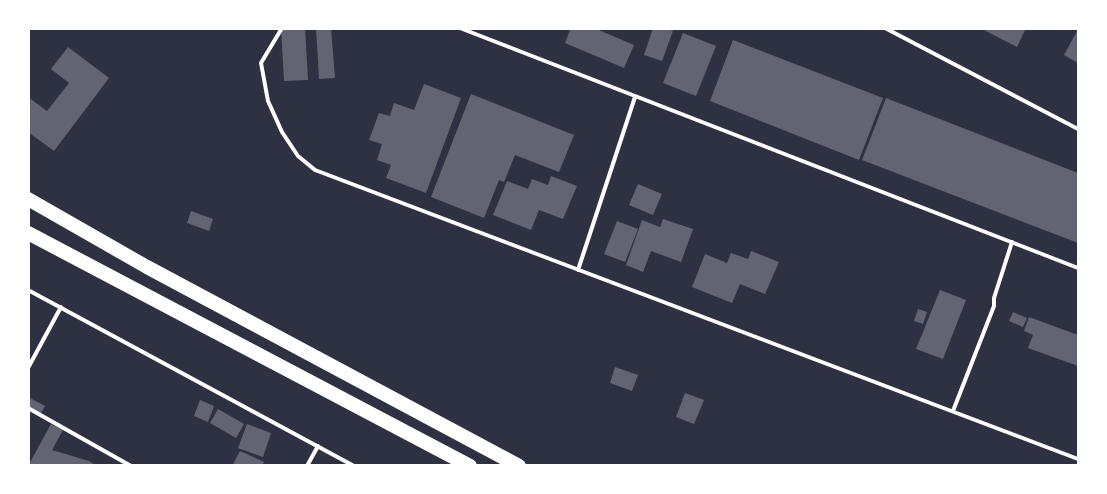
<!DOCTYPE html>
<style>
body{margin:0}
#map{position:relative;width:1107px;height:494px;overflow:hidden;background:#2d3142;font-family:Helvetica,sans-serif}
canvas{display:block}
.frame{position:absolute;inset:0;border:30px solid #fff;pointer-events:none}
</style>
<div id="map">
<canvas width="1107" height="494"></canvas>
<div class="frame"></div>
</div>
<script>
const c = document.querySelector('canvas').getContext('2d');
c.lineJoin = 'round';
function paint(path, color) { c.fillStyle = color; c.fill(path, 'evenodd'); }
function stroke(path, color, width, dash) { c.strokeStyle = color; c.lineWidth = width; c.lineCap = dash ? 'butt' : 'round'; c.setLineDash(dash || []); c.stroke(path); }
const building = new Path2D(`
 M 281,28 L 305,28 L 308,80 L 284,81 Z
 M 316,28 L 331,28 L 335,78 L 319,79 Z
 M 571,28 L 594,28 L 634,45 L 624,68 L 565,43 Z
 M 653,28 L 665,28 L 673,31 L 662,61 L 644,55 Z
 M 980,28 L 1026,28 L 1017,47 Z
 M 1078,29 L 1078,63 L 1064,55 Z
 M 683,33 L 716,46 L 696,96 L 663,83 Z
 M 733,40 L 883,98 L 859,160 L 710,101 Z
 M 68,47 L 109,78 L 54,151 L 28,132 L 28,97 L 47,111 L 69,83 L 51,69 Z
 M 424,84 L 461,98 L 426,193 L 386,178 L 391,165 L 377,160 L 382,144 L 369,140 L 379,113 L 390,116 L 394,103 L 414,110 Z
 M 471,94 L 574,135 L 559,172 L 515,155 L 504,182 L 499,180 L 484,218 L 431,197 Z
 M 886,98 L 1078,173 L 1078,243 L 862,160 Z
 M 551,176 L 577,186 L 563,219 L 539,210 L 531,230 L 493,215 L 507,181 L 528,189 L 532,179 L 548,185 Z
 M 638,184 L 662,194 L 653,215 L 629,205 Z
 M 191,211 L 213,219 L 209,231 L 187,223 Z
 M 663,219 L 693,229 L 681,262 L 651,251 L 643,272 L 626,265 L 642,220 L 660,227 Z
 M 617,221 L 638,229 L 625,262 L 604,254 Z
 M 751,251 L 779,262 L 765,294 L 740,284 L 732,303 L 692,287 L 705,254 L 727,263 L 731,253 L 748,259 Z
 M 940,290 L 966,300 L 943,359 L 916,349 Z
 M 918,309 L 927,312 L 923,324 L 914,321 Z
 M 1013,312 L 1027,318 L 1023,327 L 1009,321 Z
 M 1029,317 L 1078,335 L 1078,366 L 1028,348 L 1033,335 L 1024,331 Z
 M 615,367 L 638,375 L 632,391 L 610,383 Z
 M 685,393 L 704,400 L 694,424 L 676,417 Z
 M 30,398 L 45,406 L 40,415 L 28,409 L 28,401 Z
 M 200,400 L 214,406 L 208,422 L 194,416 Z
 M 218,409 L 244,424 L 236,438 L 210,423 Z
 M 51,424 L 63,430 L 52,450 L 89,461 L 97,466 L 28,466 Z
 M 247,424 L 271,433 L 263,457 L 238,448 Z
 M 240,451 L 264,462 L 262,466 L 237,466 L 233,464 Z`);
const service = new Path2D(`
 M 282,28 L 261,63 L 268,101 L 282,132 L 298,156 L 315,170 L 1078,459
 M 460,28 L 1078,268
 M 885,28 L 1078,129
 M 578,270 L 635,97
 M 28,290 L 354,466
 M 28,368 L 61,307
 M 28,408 L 131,466
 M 953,411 L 994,306 L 994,298 L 1012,242
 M 307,466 L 318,446`);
const trunk = new Path2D(`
 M 28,199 L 147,267 L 519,466
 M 28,233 L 470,466`);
paint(building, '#626471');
stroke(service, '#fff', 4);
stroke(trunk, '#fff', 14);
</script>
